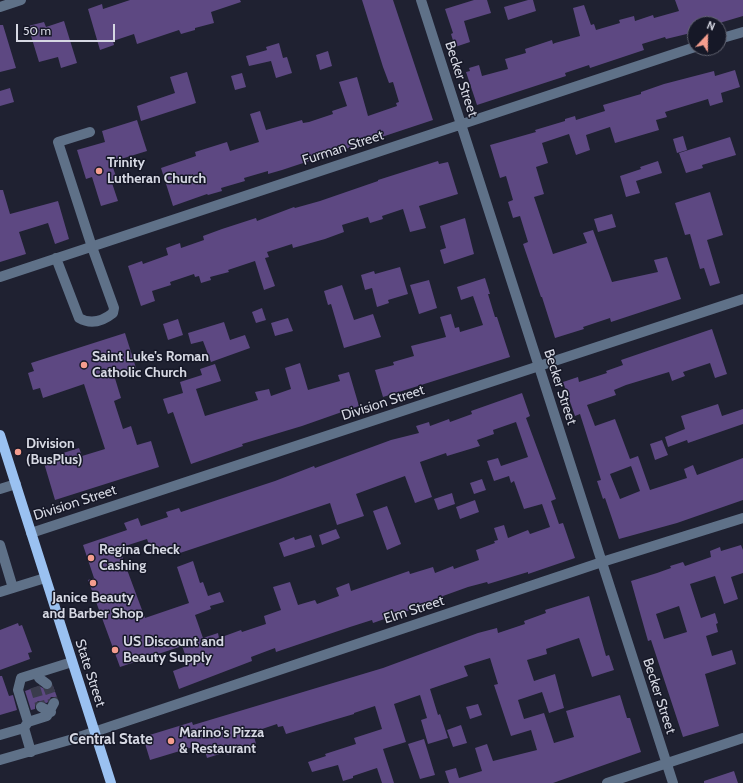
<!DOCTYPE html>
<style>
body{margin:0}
#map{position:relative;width:743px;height:783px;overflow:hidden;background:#1f2131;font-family:Cabin,sans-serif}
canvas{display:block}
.north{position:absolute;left:687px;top:16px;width:40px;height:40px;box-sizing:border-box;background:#161827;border:1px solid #636572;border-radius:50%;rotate:22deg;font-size:11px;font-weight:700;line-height:16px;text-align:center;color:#d6d8e3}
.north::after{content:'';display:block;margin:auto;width:14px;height:18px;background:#f59d8e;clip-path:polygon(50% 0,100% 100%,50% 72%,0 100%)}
.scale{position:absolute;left:16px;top:24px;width:99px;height:18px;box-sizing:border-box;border:2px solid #d6d8e3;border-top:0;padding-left:5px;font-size:12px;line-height:14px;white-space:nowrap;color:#d6d8e3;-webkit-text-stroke:3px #161827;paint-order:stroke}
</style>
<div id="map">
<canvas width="743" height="783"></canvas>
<div class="north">N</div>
<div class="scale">50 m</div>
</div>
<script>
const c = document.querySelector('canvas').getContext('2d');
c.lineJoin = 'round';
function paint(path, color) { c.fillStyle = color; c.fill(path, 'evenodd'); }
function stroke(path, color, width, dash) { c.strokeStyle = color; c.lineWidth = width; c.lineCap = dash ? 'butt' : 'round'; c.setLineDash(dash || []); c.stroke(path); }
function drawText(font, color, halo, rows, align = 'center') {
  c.font = font + ' Cabin,sans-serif'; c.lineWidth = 3; c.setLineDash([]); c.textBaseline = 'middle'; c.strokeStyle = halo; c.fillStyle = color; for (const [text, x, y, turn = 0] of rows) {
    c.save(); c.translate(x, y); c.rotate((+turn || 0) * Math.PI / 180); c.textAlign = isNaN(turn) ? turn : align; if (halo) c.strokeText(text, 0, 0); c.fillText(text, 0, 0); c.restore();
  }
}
const building = new Path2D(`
 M 130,0 L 240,0 L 241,2 L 211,12 L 214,23 L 195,28 L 195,30 L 181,34 L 179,30 L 137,44 L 134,34 L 113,41 L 114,45 L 100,50 L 88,9 L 102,4 L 103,9 Z
 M 362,0 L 393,0 L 433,120 L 282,170 L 268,174 L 268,171 L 244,178 L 245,181 L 221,188 L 222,191 L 208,195 L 207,194 L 173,206 L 161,168 L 196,156 L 195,152 L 227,142 L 230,151 L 259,142 L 250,114 L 260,111 L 266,130 L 302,120 L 303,123 L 309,122 L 333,114 L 332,111 L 347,106 L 339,82 L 357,77 L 368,116 L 397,106 L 396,103 L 399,102 L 393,82 L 389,83 L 383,67 Z
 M 474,0 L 487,0 L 491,13 L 464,21 L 470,42 L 455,47 L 451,34 L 453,33 L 445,9 Z
 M 528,0 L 533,0 L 536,11 L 508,20 L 504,7 Z
 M 675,0 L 743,0 L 743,16 L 716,24 L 695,24 L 695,32 L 666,39 L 665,37 L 642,44 L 644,50 L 590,68 L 589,65 L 565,73 L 566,76 L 477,105 L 466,72 L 470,71 L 469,68 L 479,65 L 482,76 L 508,69 L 505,59 L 526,53 L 525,49 L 552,40 L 553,44 L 555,43 L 580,36 L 573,8 L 584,5 L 591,25 L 594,24 L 596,30 L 620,23 L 619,20 L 634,16 L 635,21 L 653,15 L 654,18 L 679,11 Z
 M 64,21 L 77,63 L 61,68 L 58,57 L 39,62 L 28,26 L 44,22 L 46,27 Z
 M 0,25 L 3,25 L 16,68 L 0,72 Z
 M 279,43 L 283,58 L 287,57 L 292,73 L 276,78 L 271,61 L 249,66 L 246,56 L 267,50 L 266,47 Z
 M 328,51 L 332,66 L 320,70 L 316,55 Z
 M 735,70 L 740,87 L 721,93 L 723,102 L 710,106 L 708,99 L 665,112 L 667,117 L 656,120 L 659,130 L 615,143 L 610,127 L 586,135 L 590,150 L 576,155 L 569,134 L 542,143 L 548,163 L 536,167 L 544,194 L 534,197 L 553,254 L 587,243 L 583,233 L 593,230 L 612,282 L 658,272 L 654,260 L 667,257 L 681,299 L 611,322 L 610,318 L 583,327 L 584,329 L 555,338 L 542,297 L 541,297 L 523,244 L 528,242 L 520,216 L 513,218 L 508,202 L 513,200 L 506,176 L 500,178 L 490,145 L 536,132 L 535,130 L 565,121 L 565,119 L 575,116 L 576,120 L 605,111 L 603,105 L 641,94 L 641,92 L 664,84 L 714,71 L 715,76 Z
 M 187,72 L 196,103 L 141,121 L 137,106 L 175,93 L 170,77 Z
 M 242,73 L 246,87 L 235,90 L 231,76 Z
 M 10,88 L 14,102 L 0,106 L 0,91 Z
 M 137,120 L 147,151 L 111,162 L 118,182 L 112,183 L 118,201 L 101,206 L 92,177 L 86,179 L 77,150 L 105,142 L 102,131 Z
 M 683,136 L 687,150 L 677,153 L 673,139 Z
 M 730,137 L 736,155 L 702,165 L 703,168 L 686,173 L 679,153 Z
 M 438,161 L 439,164 L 448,162 L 458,194 L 419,206 L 426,228 L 410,232 L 403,209 L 382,216 L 383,219 L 370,223 L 368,217 L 342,225 L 344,232 L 325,239 L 293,248 L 292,244 L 267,252 L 269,257 L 265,258 L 275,286 L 264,290 L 255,261 L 228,270 L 229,272 L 210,277 L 211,280 L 201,283 L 199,276 L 195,277 L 194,274 L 170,282 L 171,285 L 152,291 L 155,301 L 141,306 L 128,266 L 142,261 L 143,264 L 168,255 L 166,248 L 180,243 L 181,248 L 204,240 L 203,236 L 222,229 L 256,218 L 257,221 L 294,207 L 295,208 L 320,201 L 378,181 L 378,180 Z
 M 658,161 L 662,173 L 636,181 L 640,193 L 626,197 L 620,176 L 641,169 L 640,167 Z
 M 0,190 L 3,190 L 10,214 L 58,201 L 69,239 L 55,244 L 48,223 L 19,232 L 26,254 L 0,262 Z
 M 710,192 L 723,235 L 707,240 L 720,283 L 710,286 L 704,268 L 700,269 L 690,234 L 685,235 L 675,203 Z
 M 612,214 L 616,227 L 598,232 L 594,219 Z
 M 465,218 L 474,254 L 444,264 L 440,250 L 446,248 L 440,226 Z
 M 400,267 L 408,294 L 388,300 L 389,303 L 377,307 L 372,288 L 365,290 L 361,275 L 374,271 L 375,274 Z
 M 485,278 L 490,294 L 488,294 L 495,317 L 497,317 L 510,357 L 383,397 L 375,370 L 394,365 L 393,362 L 414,356 L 411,346 L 446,337 L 440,317 L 451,314 L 455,328 L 459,327 L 460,332 L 483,325 L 473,296 L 461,300 L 457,287 Z
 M 429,280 L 437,308 L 419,314 L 410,285 Z
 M 342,285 L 354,320 L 373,314 L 381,337 L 344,348 L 331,304 L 328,305 L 324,291 Z
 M 262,308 L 266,320 L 256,323 L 252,312 Z
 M 288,318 L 293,331 L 275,336 L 271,323 Z
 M 178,319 L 183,335 L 168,340 L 163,324 Z
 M 224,322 L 230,340 L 245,335 L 250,348 L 211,362 L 203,341 L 191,344 L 188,333 Z
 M 712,329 L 727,374 L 715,378 L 710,363 L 683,372 L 685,376 L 672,381 L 669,372 L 626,385 L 614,390 L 616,395 L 587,405 L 595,426 L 615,419 L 630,459 L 638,456 L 650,490 L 687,478 L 684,469 L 693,465 L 697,475 L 743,458 L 743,500 L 677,523 L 619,539 L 605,498 L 603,499 L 597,481 L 601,480 L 580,414 L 575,416 L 563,382 L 578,377 L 579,382 L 607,373 L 606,371 L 623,365 L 621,360 ZM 631,466 L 640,491 L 620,499 L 610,474 Z
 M 125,333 L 136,368 L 114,375 L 121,398 L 114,401 L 123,429 L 131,426 L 137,445 L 151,441 L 159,467 L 55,500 L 44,463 L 62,458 L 60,454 L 79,448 L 82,456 L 105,449 L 84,384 L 43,398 L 40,388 L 33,390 L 28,373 L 34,371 L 31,363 Z
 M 300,363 L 308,390 L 340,381 L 338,375 L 349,372 L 359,406 L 302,426 L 242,444 L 243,446 L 191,464 L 173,412 L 168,414 L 163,399 L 183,393 L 180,382 L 202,375 L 200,369 L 215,364 L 221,381 L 196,389 L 205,416 L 258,400 L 255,392 L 269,389 L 271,396 L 291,389 L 285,368 Z
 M 522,393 L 530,416 L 526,418 L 556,499 L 551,501 L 559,524 L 563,523 L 575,558 L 528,574 L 528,572 L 488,584 L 487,582 L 468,587 L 443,596 L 444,598 L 413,610 L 413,609 L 373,623 L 372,620 L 350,627 L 276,652 L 275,648 L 251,657 L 252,661 L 179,689 L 173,671 L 189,665 L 182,646 L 120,667 L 88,580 L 94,578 L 83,545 L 127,530 L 124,523 L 138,518 L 141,526 L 168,517 L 166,512 L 179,508 L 181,512 L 275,481 L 314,466 L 315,468 L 391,440 L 419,433 L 416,426 L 429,422 L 430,426 L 449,419 L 450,422 L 472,414 L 471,411 ZM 516,422 L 528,457 L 501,466 L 498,458 L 487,461 L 494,481 L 509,476 L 511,483 L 514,481 L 524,509 L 542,504 L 550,527 L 530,534 L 528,530 L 508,538 L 504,525 L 494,528 L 498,540 L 494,541 L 495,543 L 476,550 L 479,560 L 454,569 L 453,566 L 435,573 L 433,567 L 410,574 L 409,571 L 351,591 L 349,583 L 336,588 L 339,596 L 317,604 L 315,600 L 298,605 L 290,582 L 273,587 L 281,610 L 264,616 L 266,624 L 242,632 L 241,630 L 219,638 L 218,633 L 203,638 L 195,615 L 211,609 L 210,606 L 224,602 L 220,592 L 208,596 L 203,582 L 200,583 L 193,561 L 177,567 L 189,603 L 145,618 L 119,548 L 147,539 L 152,553 L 177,544 L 180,553 L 330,503 L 337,525 L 364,516 L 356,494 L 405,476 L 415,503 L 432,497 L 420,462 L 446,453 L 447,456 L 480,446 L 477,440 L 494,434 L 493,430 Z
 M 718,404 L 722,416 L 743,409 L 743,424 L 688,443 L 687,440 L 668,447 L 665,437 L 685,429 L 681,416 Z
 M 662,440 L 668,455 L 655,460 L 650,444 Z
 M 482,479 L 486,490 L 474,494 L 470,483 Z
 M 452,493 L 455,504 L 438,510 L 434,499 Z
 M 475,500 L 479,512 L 460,519 L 456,507 Z
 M 387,506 L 401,544 L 387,550 L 373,511 Z
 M 336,529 L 340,538 L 322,545 L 319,535 Z
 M 311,535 L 315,547 L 284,557 L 279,543 L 294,537 L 295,540 Z
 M 741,545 L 743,550 L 743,573 L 731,577 L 738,599 L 724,604 L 715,576 L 690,584 L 701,618 L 715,613 L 718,623 L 716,624 L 718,632 L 706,636 L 712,656 L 732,650 L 736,664 L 705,674 L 719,726 L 683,737 L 651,640 L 648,641 L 631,581 L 657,573 L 671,568 L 670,566 L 683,562 L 685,566 L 711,557 L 710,551 L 720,547 L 721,551 ZM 679,606 L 687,632 L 664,639 L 656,614 Z
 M 589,596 L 606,656 L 609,655 L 614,670 L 592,677 L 579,638 L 546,649 L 547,654 L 527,660 L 534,681 L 555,674 L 564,708 L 549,713 L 542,692 L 518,700 L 524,719 L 544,713 L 554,743 L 574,737 L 566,711 L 620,695 L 627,718 L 630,718 L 641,752 L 553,783 L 449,783 L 445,771 L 456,768 L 459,778 L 482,771 L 475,748 L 487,744 L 493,761 L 537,750 L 531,730 L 511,736 L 494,685 L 498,684 L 490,658 L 464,666 L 468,676 L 430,689 L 438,715 L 440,714 L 448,738 L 428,744 L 421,720 L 427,718 L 420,695 L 394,704 L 406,742 L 383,749 L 394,783 L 382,783 L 377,768 L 353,776 L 353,778 L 343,781 L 338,765 L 312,772 L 308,762 L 326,756 L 325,754 L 356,744 L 354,738 L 382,729 L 375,706 L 354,713 L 354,714 L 286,734 L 283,726 L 278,727 L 277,724 L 253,732 L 256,744 L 227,755 L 226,752 L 207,758 L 203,744 L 150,760 L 143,737 L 192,722 L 193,725 L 383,668 L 478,633 L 497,628 L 498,633 L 525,624 L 524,621 L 546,613 L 545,610 Z
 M 18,623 L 19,626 L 22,625 L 32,652 L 28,653 L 30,659 L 0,670 L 0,630 Z
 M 0,676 L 2,676 L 9,696 L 13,695 L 17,710 L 0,715 Z
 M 39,686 L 47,690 L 53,686 L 57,697 L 51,697 L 47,703 L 38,701 L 35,704 L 35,709 L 31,710 L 25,691 Z
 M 478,704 L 482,715 L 470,719 L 466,707 Z
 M 461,725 L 467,743 L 453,747 L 447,730 Z
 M 424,739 L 435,775 L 420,779 L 408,744 Z
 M 734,771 L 738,783 L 704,783 L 704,781 Z`);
const minorTunnel = new Path2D(`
 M 47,684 L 54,703
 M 35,687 L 41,707`);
const minor = new Path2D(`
 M 421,0 L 673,783
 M 0,7 L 21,0
 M 719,39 L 743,32
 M 56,258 L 79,318 C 91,325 103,321 113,313 L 114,308 L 92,247 L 58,142 L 90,132
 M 0,277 L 695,47
 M 0,489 L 16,484
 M 31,533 L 743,299
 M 0,545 L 13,588
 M 0,592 L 45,578
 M 39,673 L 39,678 L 47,684
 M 41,707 L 51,712
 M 28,722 L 47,716 L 54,703
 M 0,735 L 24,728
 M 31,752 L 24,728 L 28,722 L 18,690 L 21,678 L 72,662
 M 0,760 L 73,739 L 602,562 L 743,518
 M 607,783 L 743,738`);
const major = new Path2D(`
 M 0,435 L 111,783`);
const markers = [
 [99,171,4,"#f59d8e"],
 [84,365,4,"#f59d8e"],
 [18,452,4,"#f59d8e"],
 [91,558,4,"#f59d8e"],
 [93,583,4,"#f59d8e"],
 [115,650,4,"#f59d8e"],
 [171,741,4,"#f59d8e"]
];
const streetNames = [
 ["Becker Street",461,79,72],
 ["Furman Street",343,148,-18],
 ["Becker Street",560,387,72],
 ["Division Street",383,403,-18],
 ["Division Street",75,503,-18],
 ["Elm Street",414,610,-18],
 ["State Street",90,673,72],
 ["Becker Street",659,696,72]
];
const poiNames = [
 ["Trinity",107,163],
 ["Lutheran Church",107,179],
 ["Saint Luke's Roman",92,357],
 ["Catholic Church",92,373],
 ["Division",26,444],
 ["(BusPlus)",26,460],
 ["Regina Check",99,550],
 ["Cashing",99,566],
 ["Janice Beauty",93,598,"center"],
 ["and Barber Shop",93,614,"center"],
 ["US Discount and",123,642],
 ["Beauty Supply",123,658],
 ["Marino's Pizza",179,733],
 ["& Restaurant",179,749]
];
const neighbourhoodNames = [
 ["Central State",111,740]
];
paint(building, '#5d4882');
stroke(minorTunnel, '#3a3c4c', 10, [10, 5]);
stroke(minor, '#5f7188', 10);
stroke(major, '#9ac1f1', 10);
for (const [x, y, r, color] of markers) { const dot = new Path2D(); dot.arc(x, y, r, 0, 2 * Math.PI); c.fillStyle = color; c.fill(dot); stroke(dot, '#161827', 1.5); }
drawText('14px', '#d6d8e3', '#161827', streetNames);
drawText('bold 14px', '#d6d8e3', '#161827', poiNames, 'left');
drawText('bold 15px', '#d6d8e3', '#161827', neighbourhoodNames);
</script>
